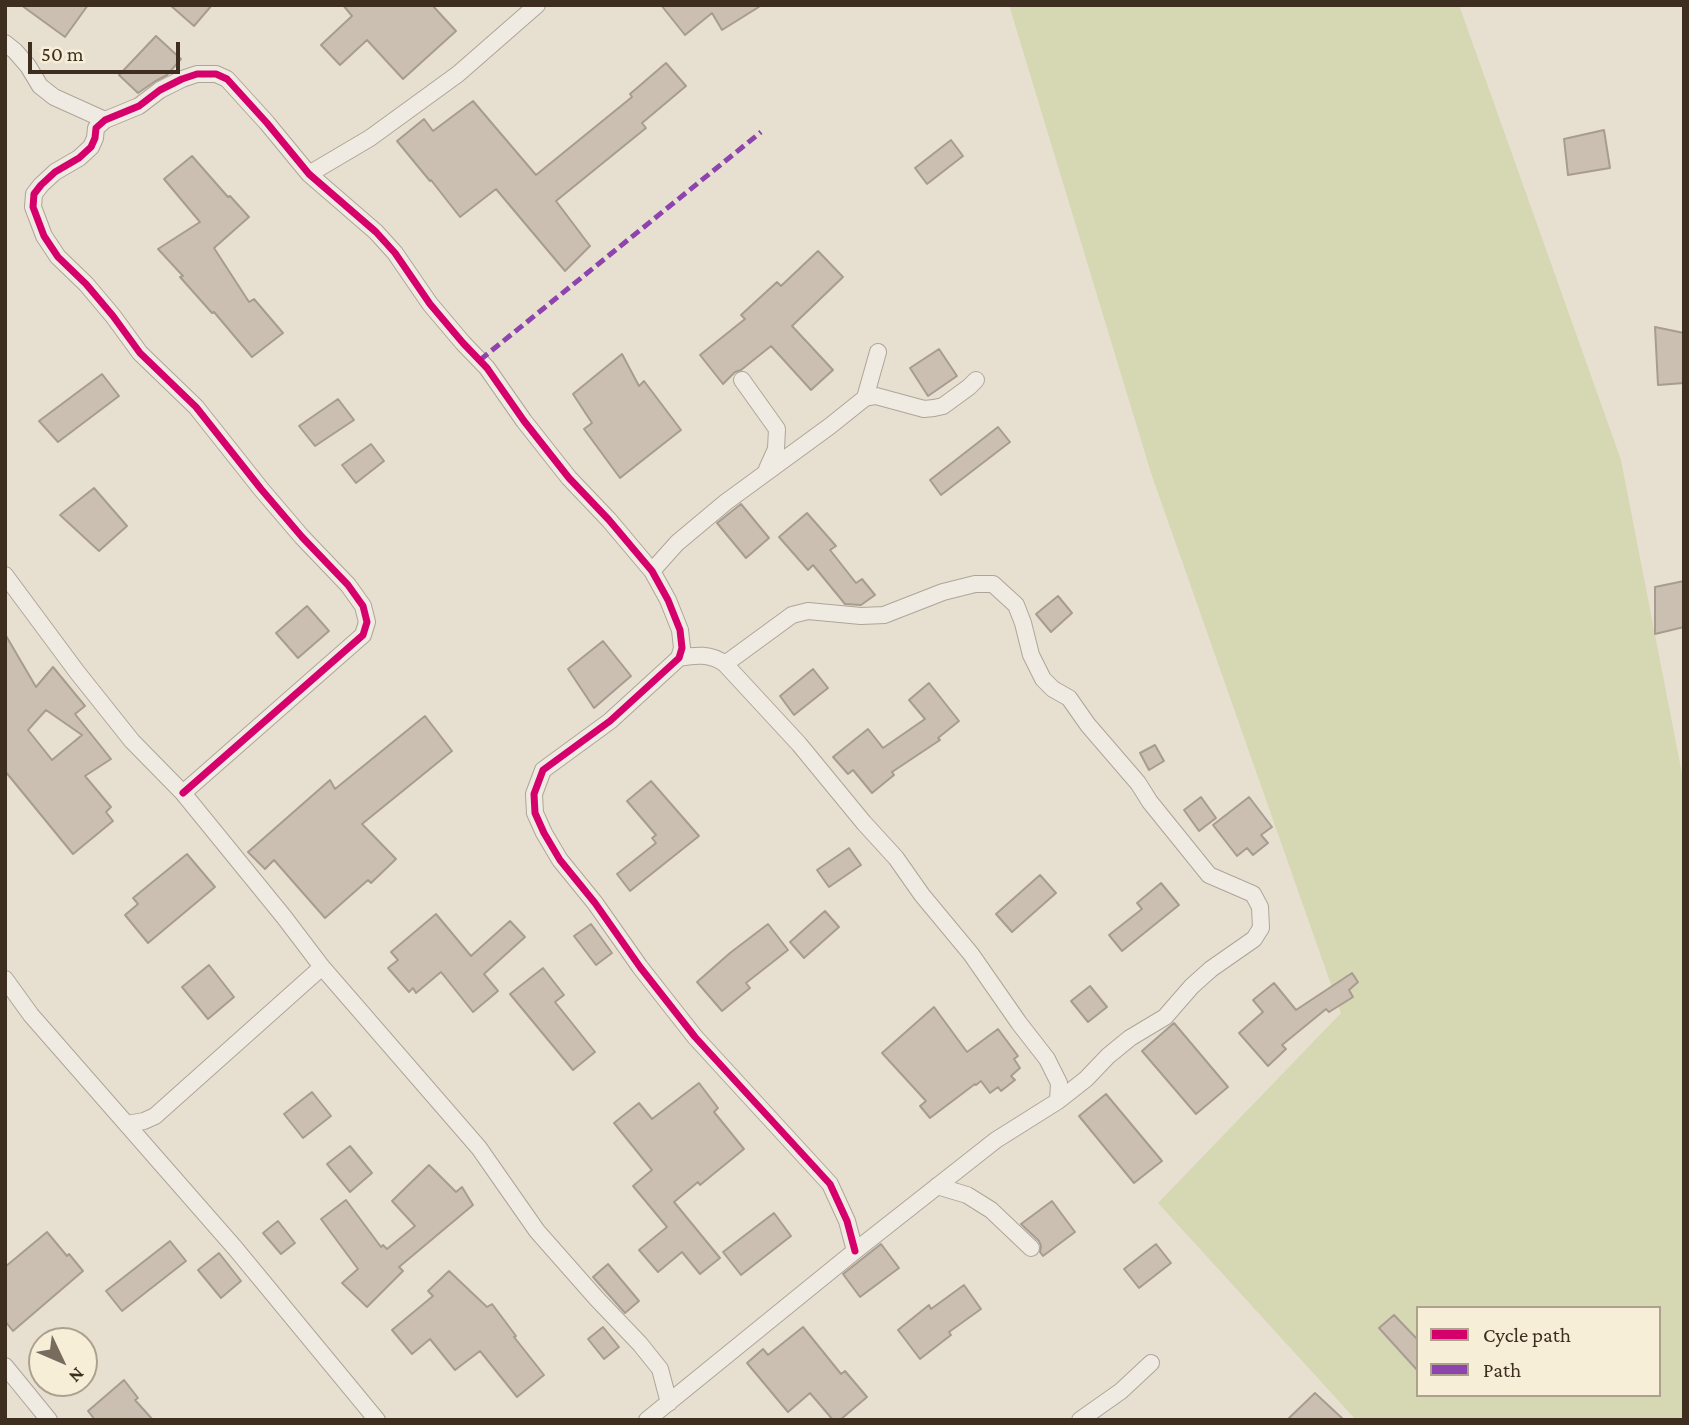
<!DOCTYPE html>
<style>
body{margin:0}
#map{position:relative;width:1689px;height:1425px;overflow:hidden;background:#e7e0d1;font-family:"Crimson Pro",serif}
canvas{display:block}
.frame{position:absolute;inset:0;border:7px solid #3d2e20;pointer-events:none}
.legend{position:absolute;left:1416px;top:1306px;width:245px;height:91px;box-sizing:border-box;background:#f7eed8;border:2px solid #ada18e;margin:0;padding:9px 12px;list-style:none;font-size:21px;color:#3d2e20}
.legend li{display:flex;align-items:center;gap:14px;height:35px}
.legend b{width:35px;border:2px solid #ada18e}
.north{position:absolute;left:28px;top:1327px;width:70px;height:70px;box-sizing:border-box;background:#f7eed8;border:2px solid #ada18e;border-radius:50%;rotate:134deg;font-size:19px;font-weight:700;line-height:28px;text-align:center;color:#3d2e20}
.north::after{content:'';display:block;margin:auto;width:24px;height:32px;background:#786c5e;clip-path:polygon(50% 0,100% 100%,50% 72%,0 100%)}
.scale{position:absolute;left:28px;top:42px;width:152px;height:32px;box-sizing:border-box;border:4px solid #3d2e20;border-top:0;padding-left:9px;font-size:21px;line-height:24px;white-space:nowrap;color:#3d2e20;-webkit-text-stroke:5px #f7eed8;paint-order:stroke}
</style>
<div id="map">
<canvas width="1689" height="1425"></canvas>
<div class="frame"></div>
<ul class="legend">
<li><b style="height:9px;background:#d6006c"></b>Cycle path</li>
<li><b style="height:9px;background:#8e44ad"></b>Path</li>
</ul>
<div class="north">N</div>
<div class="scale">50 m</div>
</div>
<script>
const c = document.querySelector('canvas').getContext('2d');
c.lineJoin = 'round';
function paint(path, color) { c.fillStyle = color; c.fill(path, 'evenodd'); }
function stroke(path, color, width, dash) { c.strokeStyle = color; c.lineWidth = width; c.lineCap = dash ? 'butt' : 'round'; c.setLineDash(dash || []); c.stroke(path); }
const green = new Path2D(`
 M 1009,5 L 1459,5 L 1621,460 L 1684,784 L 1684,1420 L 1356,1420 L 1158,1203 L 1341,1013 L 1151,473 ZM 1418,1308 L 1659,1308 L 1659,1395 L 1418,1395 Z`);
const building = new Path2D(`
 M 21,5 L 88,5 L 65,37 Z
 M 170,5 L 212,5 L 194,26 Z
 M 343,5 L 432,5 L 456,31 L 403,79 L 367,40 L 340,65 L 321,45 L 352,16 Z
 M 661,5 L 762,5 L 722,30 L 712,13 L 685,35 Z
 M 156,36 L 181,59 L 167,75 L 154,82 L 138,93 L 119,75 Z
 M 666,63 L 686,86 L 642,123 L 646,128 L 556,201 L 590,246 L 565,271 L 496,189 L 460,217 L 431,180 L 430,181 L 397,141 L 424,119 L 433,131 L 473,101 L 536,175 L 632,97 L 630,94 Z
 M 1604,130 L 1610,168 L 1568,175 L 1564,139 Z
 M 951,140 L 963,156 L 927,184 L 915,168 Z
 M 192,156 L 228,197 L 230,196 L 249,217 L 214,248 L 249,302 L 254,299 L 283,333 L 252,357 L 214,312 L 212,313 L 180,277 L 183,276 L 158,249 L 200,222 L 164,179 Z
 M 818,251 L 843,277 L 792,326 L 833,370 L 811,390 L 771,346 L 741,370 L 735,372 L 723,384 L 700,355 L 745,319 L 741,315 L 777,282 L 781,286 Z
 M 1655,327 L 1684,333 L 1684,383 L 1658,385 Z
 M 939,349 L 957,376 L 928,396 L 910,368 Z
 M 622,354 L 639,386 L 644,381 L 681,430 L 620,478 L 584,429 L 592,423 L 573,394 Z
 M 102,374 L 119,396 L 58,442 L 39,421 Z
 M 338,399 L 354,420 L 315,446 L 299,426 Z
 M 998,427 L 1010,442 L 941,495 L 930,480 Z
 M 371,444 L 384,461 L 356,483 L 342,465 Z
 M 94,488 L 127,526 L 99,551 L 60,515 Z
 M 741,504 L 769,538 L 746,558 L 717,523 Z
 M 807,513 L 836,546 L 830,550 L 856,583 L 862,579 L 875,595 L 861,605 L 845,604 L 813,565 L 808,570 L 779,537 Z
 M 1684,581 L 1684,627 L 1655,634 L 1655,587 Z
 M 1058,596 L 1072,613 L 1051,632 L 1036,614 Z
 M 307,606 L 329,631 L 298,658 L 276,633 Z
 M 5,634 L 36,687 L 53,667 L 85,706 L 75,714 L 111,759 L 85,776 L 111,807 L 106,812 L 113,821 L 73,854 L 5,771 ZM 46,710 L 82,735 L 52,760 L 28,730 Z
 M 603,641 L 631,676 L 594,708 L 568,669 Z
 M 813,669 L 828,688 L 794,715 L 780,696 Z
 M 929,683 L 959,721 L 938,738 L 940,740 L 892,772 L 894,775 L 872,793 L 853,770 L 848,774 L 833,757 L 868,729 L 883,748 L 925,719 L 909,700 Z
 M 425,716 L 452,751 L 362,824 L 396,859 L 371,883 L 368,880 L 325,918 L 274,860 L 265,869 L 248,852 L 330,780 L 335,789 Z
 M 1155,745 L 1164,761 L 1149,770 L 1140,753 Z
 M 651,781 L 699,836 L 630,891 L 617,874 L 656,843 L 652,838 L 656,835 L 627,801 Z
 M 1201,797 L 1216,818 L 1199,831 L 1184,810 Z
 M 1249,797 L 1272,827 L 1261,835 L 1268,843 L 1253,855 L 1247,848 L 1237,856 L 1213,825 Z
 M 849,848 L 861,865 L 829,887 L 817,870 Z
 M 187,854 L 215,887 L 148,943 L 125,915 L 138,904 L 133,898 Z
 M 1040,875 L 1056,893 L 1012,932 L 996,914 Z
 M 1161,883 L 1179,905 L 1122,951 L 1109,935 L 1142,909 L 1137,903 Z
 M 825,911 L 839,927 L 804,958 L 790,942 Z
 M 436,914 L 471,956 L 510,921 L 525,937 L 484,974 L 498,991 L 473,1012 L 441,972 L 416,993 L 413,988 L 409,992 L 388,968 L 398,960 L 391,952 Z
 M 591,924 L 612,953 L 596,965 L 574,936 Z
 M 768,924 L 788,950 L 746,983 L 750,988 L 722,1011 L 697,982 L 730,953 Z
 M 209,965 L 234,997 L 208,1019 L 182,987 Z
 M 543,968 L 564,995 L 555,1002 L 595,1052 L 573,1070 L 510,994 Z
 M 1352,973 L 1358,982 L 1349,990 L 1353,997 L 1329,1012 L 1326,1009 L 1282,1045 L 1286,1049 L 1268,1066 L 1239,1033 L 1263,1012 L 1253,1000 L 1274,983 L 1296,1010 Z
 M 1090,986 L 1107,1007 L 1088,1022 L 1071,1001 Z
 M 934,1007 L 967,1052 L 998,1029 L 1018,1056 L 1014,1059 L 1020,1068 L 1011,1076 L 1015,1080 L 1001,1091 L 998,1087 L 990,1093 L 981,1081 L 976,1085 L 975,1084 L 930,1118 L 920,1106 L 926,1101 L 882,1053 Z
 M 1174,1023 L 1228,1087 L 1196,1114 L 1142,1051 Z
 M 699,1083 L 718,1108 L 714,1112 L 744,1149 L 700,1185 L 698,1182 L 674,1202 L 720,1258 L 700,1274 L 682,1252 L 658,1272 L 639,1250 L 667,1227 L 633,1186 L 652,1170 L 614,1123 L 639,1103 L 652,1119 Z
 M 312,1092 L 331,1116 L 303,1138 L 284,1114 Z
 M 1106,1094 L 1162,1161 L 1134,1183 L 1079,1116 Z
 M 350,1146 L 372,1173 L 350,1192 L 327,1164 Z
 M 429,1165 L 456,1192 L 462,1187 L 473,1205 L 399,1267 L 403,1271 L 367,1307 L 342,1283 L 358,1269 L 321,1219 L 346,1200 L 381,1247 L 383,1245 L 387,1249 L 415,1226 L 392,1201 Z
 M 1052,1201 L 1075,1232 L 1043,1256 L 1040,1252 L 1041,1246 L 1039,1241 L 1021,1224 Z
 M 774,1213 L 791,1236 L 741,1275 L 723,1252 Z
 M 278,1221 L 295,1243 L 281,1254 L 263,1233 Z
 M 47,1232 L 67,1256 L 69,1254 L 83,1271 L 13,1331 L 5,1321 L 5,1267 Z
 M 170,1241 L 186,1261 L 122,1311 L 106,1291 Z
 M 881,1244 L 899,1268 L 860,1297 L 843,1274 Z
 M 1156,1244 L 1171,1263 L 1139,1288 L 1124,1269 Z
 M 219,1253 L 241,1281 L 221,1298 L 198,1270 Z
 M 608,1264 L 639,1301 L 625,1313 L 593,1277 Z
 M 449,1271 L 487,1307 L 492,1304 L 516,1336 L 514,1337 L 544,1375 L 517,1397 L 480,1351 L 455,1370 L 430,1339 L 412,1354 L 392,1330 L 433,1296 L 428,1291 Z
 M 964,1285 L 981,1309 L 949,1332 L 951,1335 L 920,1359 L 898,1330 L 929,1305 L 931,1309 Z
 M 1394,1315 L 1418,1340 L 1418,1371 L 1379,1328 Z
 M 603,1327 L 619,1347 L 604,1359 L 588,1339 Z
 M 803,1327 L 841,1374 L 845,1371 L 867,1397 L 840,1420 L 833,1420 L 810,1393 L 788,1412 L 747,1363 L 763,1349 L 768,1355 Z
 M 124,1380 L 138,1398 L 135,1400 L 153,1420 L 95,1420 L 88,1411 Z
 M 1315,1393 L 1344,1420 L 1287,1420 Z`);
const minor = new Path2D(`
 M 5,43 L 15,51 L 28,66 L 40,86 L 54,97 L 105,120
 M 309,174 L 370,138 L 458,74 L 537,5
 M 742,380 L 777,429 L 776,449 L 767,469
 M 865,398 L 878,352
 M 652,571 L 677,543 L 726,502 L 830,426 L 865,398 L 876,396 L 924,409 L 934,408 L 943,406 L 969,387 L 976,380
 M 5,575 L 77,672 L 132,741 L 183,793 L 284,917 L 322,967 L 479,1148 L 537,1231 L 597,1299 L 640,1344 L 660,1369 L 669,1403
 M 679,658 C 695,655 711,653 725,664 L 799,744 L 864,823 L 896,858 L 922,895 L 971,954 L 1019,1023 L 1047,1059 L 1059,1083 L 1058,1101
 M 183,793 L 363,635 L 367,622 L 363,606 L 348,585 L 302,537 L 261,489 L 196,407 L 140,353 L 113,316 L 86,284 L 58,257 L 44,236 L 33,207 L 34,194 L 41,185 L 55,172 L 79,158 L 91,147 L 95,138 L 96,128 L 105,120 L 139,106 L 160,90 L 182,79 L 197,74 L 216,74 L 227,79 L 267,123 L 309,174 L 376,232 L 395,253 L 430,304 L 463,343 L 487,368 L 524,421 L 569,478 L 609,520 L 652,571 L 668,600 L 680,630 L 682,648 L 679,658 L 610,721 L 543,770 L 534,794 L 535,813 L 544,833 L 560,860 L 595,903 L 640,967 L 695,1037 L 830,1184 L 847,1221 L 855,1251
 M 5,979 L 31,1015 L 235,1248 L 377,1420
 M 127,1124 L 144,1121 L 155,1116 L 322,967
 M 937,1186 L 967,1195 L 991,1210 L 1031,1248
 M 5,1366 L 49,1420
 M 647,1420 L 855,1251 L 996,1140 L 1058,1101 L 1086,1079 L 1108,1056 L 1130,1038 L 1165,1017 L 1192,986 L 1211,969 L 1254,939 L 1261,928 L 1260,907 L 1253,894 L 1209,875 L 1150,802 L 1138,783 L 1088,725 L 1069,698 L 1053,689 L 1043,679 L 1031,655 L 1023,623 L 1016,605 L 993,584 L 975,584 L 943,592 L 884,615 L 861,616 L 808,611 L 792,615 L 725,664
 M 1080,1420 L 1121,1391 L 1151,1363`);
const quiet = new Path2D(`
 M 480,360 L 761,132`);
const cycleway = new Path2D(`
 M 183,793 L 363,635 L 367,622 L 363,606 L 348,585 L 302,537 L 261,489 L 196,407 L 140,353 L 113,316 L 86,284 L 58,257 L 44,236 L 33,207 L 34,194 L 41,185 L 55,172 L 79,158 L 91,147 L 95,138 L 96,128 L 105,120 L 139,106 L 160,90 L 182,79 L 197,74 L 216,74 L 227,79 L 267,123 L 309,174 L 376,232 L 395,253 L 430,304 L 463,343 L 487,368 L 524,421 L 569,478 L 609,520 L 652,571 L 668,600 L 680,630 L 682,648 L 679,658 L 610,721 L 543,770 L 534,794 L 535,813 L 544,833 L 560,860 L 595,903 L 640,967 L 695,1037 L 830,1184 L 847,1221 L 855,1251`);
paint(green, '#d6d7b3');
paint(building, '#cbbfb2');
stroke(building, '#a89c90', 2);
stroke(minor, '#ada599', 18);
stroke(minor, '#efebe3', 16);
stroke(quiet, '#8e44ad', 5, [10, 5]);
stroke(cycleway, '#d6006c', 7);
</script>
